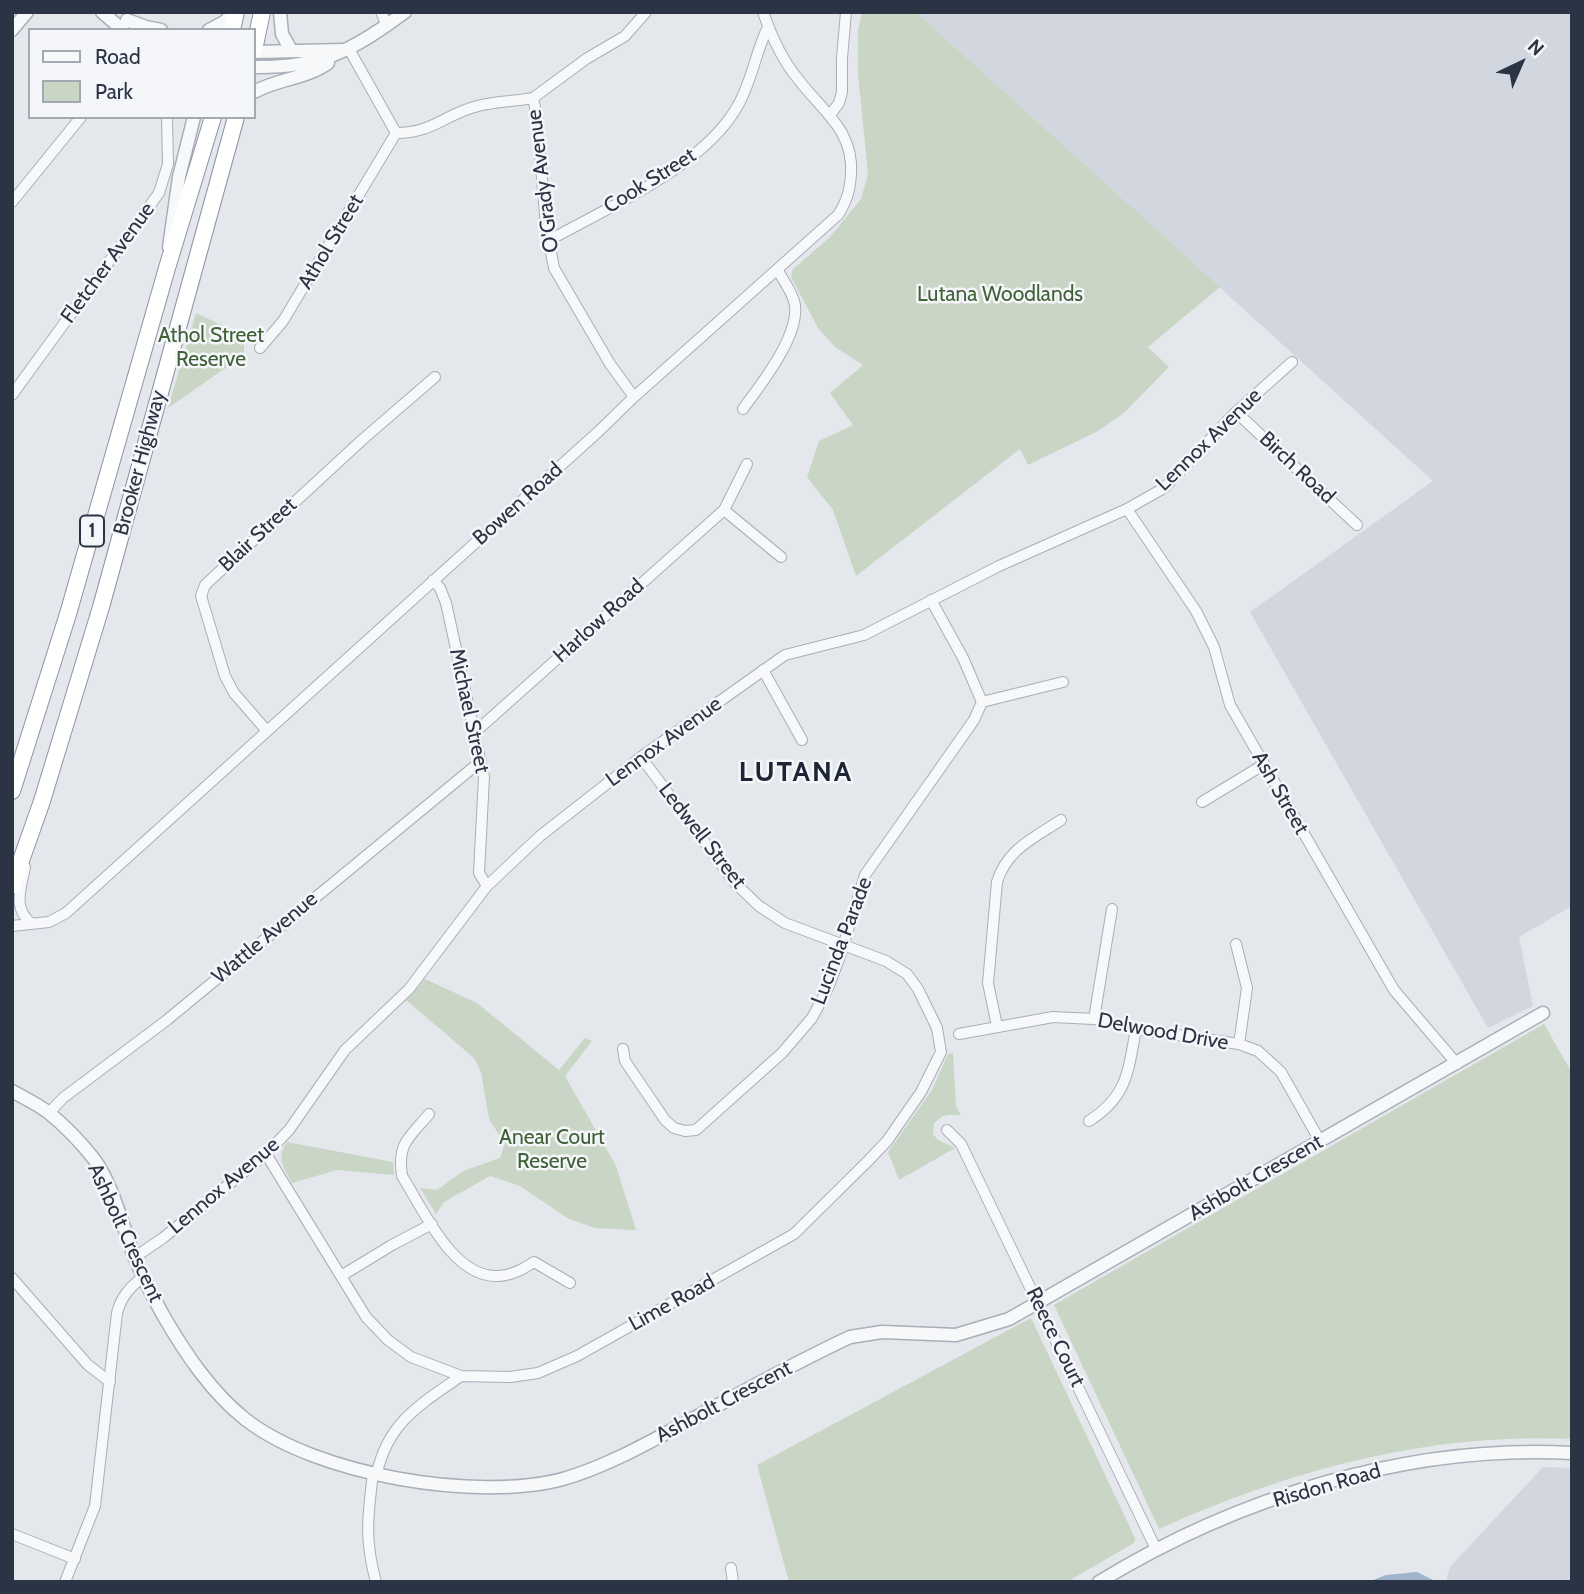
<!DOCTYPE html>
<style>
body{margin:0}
#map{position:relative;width:1584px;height:1594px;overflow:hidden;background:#e4e7ec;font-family:Cabin,sans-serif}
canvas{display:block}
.frame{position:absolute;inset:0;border:14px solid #2b3445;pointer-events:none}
.legend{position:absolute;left:28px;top:28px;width:228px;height:91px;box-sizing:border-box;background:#f4f6f9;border:2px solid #a4a8b1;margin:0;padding:9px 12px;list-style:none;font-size:21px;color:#2b3445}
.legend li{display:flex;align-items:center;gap:14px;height:35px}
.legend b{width:35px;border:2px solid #a4a8b1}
.north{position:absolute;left:1486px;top:28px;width:70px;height:70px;-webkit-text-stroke:5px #f4f6f9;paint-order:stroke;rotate:44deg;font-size:19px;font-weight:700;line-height:28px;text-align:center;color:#2b3445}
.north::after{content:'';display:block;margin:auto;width:24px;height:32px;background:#2b3445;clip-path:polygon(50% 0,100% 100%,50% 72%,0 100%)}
</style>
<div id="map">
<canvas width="1584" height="1594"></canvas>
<div class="frame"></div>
<ul class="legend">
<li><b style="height:9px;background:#f7f8fa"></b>Road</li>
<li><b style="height:19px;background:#c9d6c5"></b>Park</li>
</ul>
<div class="north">N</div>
</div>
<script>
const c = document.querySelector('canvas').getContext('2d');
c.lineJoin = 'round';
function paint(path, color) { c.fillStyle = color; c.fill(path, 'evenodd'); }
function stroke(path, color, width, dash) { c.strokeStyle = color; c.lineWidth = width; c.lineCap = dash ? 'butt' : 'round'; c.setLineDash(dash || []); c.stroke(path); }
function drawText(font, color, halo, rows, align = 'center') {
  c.font = font + ' Cabin,sans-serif'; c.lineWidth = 5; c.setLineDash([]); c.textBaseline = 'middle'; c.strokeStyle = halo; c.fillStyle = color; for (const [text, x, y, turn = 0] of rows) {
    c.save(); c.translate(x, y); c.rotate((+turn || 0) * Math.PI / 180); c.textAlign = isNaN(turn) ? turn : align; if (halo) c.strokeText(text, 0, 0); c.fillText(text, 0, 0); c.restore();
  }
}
const built = new Path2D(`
 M 916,12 L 1572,12 L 1572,906 L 1519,937 L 1533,1006 L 1488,1028 L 1250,612 L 1433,481 Z
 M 1543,1467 L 1572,1468 L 1572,1582 L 1446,1582 L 1450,1567 Z`);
const green = new Path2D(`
 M 862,12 L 916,12 L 1220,287 L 1148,347 L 1169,367 L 1124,413 L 1098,431 L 1028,465 L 1020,449 L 856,576 L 833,510 L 807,477 L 819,441 L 853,425 L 830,393 L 863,365 L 835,347 L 818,328 L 791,277 L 793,269 L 829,238 L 861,199 L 868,174 L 858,74 L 858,30 Z
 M 196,313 L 244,336 L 244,355 L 168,408 Z
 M 425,979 L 477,1003 L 559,1070 L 585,1038 L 592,1041 L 565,1076 L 616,1166 L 636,1230 L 595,1228 L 569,1219 L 520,1186 L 490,1176 L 444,1202 L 436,1214 L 420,1188 L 437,1190 L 463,1171 L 500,1158 L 505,1144 L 489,1119 L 481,1072 L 474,1058 L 406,1000 Z
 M 1544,1024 L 1572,1073 L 1572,1439 C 1429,1432 1289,1470 1159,1529 L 1054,1305 Z
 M 953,1053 L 956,1106 L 961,1115 C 947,1116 947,1112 934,1123 L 933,1134 L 938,1140 L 955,1148 L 899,1180 L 888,1152 L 932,1090 L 948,1054 Z
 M 287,1142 L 393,1162 L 394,1175 L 337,1170 L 292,1183 C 283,1166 276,1159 287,1142 Z
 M 1031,1318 L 1135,1538 L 1134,1543 L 1067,1582 L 789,1582 L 757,1465 Z`);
const water = new Path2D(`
 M 1417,1572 L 1437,1582 L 1368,1582 L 1386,1575 Z`);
const minor = new Path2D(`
 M 381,12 L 387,26
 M 349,49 L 396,133 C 429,133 440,119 468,109 C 489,101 512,102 533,98 L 537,117 L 546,227 L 554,268 L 610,364 L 634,397
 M 533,98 L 586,59 L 625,36 L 646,12
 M 830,115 L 839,103 L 842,92 L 842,58 L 846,12
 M 12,202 L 81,117
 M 548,241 C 608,207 703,167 737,107 C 752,82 755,53 768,27
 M 260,348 L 283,321 L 396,133
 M 12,395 L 159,193 L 168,164 L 167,117
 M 743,409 C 761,384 799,337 795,305 C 793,293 784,281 778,271
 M 1236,412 L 1357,525
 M 1127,509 L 1196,611 L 1214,647 L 1230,705 L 1394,990 L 1457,1064
 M 724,510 L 781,557
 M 433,580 L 440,588 L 446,603 L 484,777 L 479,873 L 487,886
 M 763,670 L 802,740
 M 982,702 L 1063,682
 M 267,731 L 234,693 L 225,676 L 201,596 L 205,585 L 362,440 L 435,377
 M 474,733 L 724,510 L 747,464
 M 1202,802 L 1263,765
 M 25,867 C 21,889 12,908 32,924
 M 12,926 L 49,922 L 66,913 L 599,431 L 634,397 L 838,215 C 847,201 850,190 851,174 C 854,130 822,111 798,79 C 783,61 771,35 763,12
 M 1236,944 L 1247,988 L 1239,1044
 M 1094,1019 L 1112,909
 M 997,1026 L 988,983 L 997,882 C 1007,849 1034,838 1061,820
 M 959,1034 L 1053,1017 L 1094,1019 L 1136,1029 L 1239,1044 L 1258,1051 L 1281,1072 L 1320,1141
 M 623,1049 L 625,1061 L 665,1120 L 674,1128 L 685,1131 L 696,1130 L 782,1053 L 812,1018 L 828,988 L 839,959 L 865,875 L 974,720 L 982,702 L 963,658 L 931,600
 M 49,1113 L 63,1098 L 167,1020 L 481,761
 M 429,1114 C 409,1138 397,1143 402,1176 C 423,1209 453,1279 499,1276 C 513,1275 523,1269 534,1262 L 570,1283
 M 1089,1121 C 1128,1096 1128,1071 1136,1029
 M 947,1130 L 961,1144 L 1156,1549
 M 266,1154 L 366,1317 L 388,1340 L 411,1357 L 461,1376 L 510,1377 L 538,1373 L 577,1356 L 794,1234 L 868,1161 L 887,1141 L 921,1092 L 941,1052 L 937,1028 L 918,989 L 907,974 L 886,961 L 785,923 L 759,906 L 735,883 L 641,757
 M 135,1257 L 163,1238 L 266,1154 L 289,1130 L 345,1050 L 409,989 L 487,886 L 540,836 L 641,757 L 785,655 L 864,635 L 999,566 L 1127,509 L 1164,488 L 1236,412 L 1292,362
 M 341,1276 L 392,1245 L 432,1224
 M 12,1278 L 88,1365 L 110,1382
 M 373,1473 C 368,1516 364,1538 376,1582
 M 377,1473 C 388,1422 421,1404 461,1376
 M 12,1534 L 75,1559
 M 731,1568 L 733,1582
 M 65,1582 L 95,1506 L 117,1313 C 121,1297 130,1287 143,1277`);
const tertiary = new Path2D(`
 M 102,12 L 123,30
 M 280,12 L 282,34 L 291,50
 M 127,20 L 146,27 L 161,30
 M 12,30 L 27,12
 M 209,30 L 224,22 L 235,12
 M 254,52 L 343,50
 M 254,67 C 321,68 352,51 405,12
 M 254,92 C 277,79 305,79 328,63
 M 169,247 L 179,177 L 194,117
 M 12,1091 C 24,1098 38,1104 49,1113 C 64,1125 82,1144 94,1159 C 112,1183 122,1224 133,1253 C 141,1274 152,1295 163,1315 C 185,1353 211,1392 245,1419 C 316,1475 477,1502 563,1479 C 605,1467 646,1444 685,1423 C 739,1394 794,1363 850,1337 L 882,1332 L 956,1335 L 1009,1319 L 1543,1013
 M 1099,1582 C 1238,1497 1408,1444 1572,1453`);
const trunk = new Path2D(`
 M 232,30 L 236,12
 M 254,50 L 262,12
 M 12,791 L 68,614 L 167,268 L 213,117
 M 12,886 L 42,801 L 101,607 L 236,117`);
const shields = [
 [92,531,24]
];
const shieldNames = [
 ["1",92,531]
];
const streetNames = [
 ["O'Grady Avenue",543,181,-97],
 ["Cook Street",650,181,-32],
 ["Athol Street",331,242,-59],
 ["Fletcher Avenue",108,263,-54],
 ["Lennox Avenue",1209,440,-44],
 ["Brooker Highway",140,463,-75],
 ["Birch Road",1297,468,43],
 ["Bowen Road",518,504,-42],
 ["Blair Street",258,535,-43],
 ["Harlow Road",599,621,-42],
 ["Michael Street",469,711,78],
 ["Lennox Avenue",664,742,-36],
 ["Ash Street",1280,793,60],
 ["Ledwell Street",702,836,52],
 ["Wattle Avenue",265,938,-40],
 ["Lucinda Parade",842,941,-69],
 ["Delwood Drive",1163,1032,10],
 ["Ashbolt Crescent",1256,1178,-30],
 ["Lennox Avenue",224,1186,-40],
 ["Ashbolt Crescent",125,1233,65],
 ["Lime Road",672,1303,-29],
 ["Reece Court",1055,1337,64],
 ["Ashbolt Crescent",724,1402,-28],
 ["Risdon Road",1327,1486,-16]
];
const parkNames = [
 ["Lutana Woodlands",1000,295],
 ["Athol Street",211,336],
 ["Reserve",211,360],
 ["Anear Court",552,1138],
 ["Reserve",552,1162]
];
const districtNames = [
 ["LUTANA",796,773]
];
paint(built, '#d2d6de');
paint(green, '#c9d6c5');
paint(water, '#9fb4cc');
stroke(minor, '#a9aeb7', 12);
stroke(tertiary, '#a9aeb7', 15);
stroke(trunk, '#8b94a3', 18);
stroke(minor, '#f7f8fa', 10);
stroke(tertiary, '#f7f8fa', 12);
stroke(trunk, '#fff', 16);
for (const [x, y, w] of shields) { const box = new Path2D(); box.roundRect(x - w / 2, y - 15.5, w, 31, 5); c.fillStyle = '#f4f6f9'; c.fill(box); stroke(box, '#2b3445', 2); }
drawText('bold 19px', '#2b3445', null, shieldNames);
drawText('21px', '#2b3445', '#f4f6f9', streetNames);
drawText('21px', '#3f6138', '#f4f6f9', parkNames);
c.letterSpacing = '2px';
drawText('bold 28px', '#1d2536', '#f4f6f9', districtNames);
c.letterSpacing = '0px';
</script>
